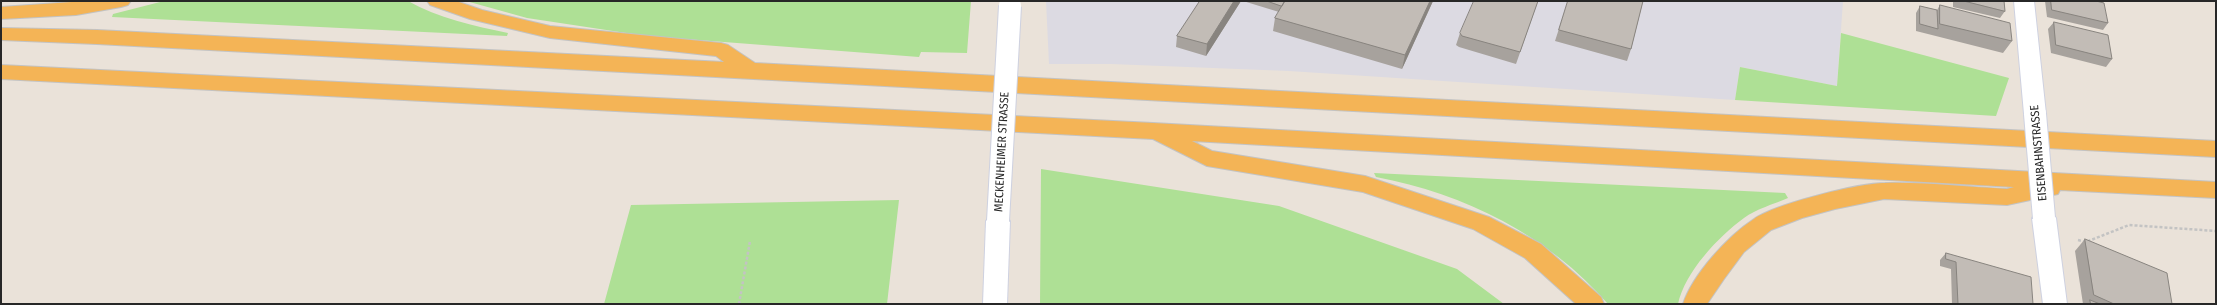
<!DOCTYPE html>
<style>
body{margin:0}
#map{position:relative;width:2217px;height:305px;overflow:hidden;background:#eae2d9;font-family:"Fira Sans Condensed",sans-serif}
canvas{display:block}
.frame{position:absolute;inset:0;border:2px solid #272727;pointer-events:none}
</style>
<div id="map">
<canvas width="2217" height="305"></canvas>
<div class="frame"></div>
</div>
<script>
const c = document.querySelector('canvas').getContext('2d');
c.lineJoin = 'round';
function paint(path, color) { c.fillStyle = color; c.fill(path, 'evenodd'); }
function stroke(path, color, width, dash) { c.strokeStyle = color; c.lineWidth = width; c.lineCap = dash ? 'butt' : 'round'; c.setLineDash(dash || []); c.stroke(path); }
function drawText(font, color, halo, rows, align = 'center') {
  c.font = font + ' "Fira Sans Condensed",sans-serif'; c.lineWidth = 3; c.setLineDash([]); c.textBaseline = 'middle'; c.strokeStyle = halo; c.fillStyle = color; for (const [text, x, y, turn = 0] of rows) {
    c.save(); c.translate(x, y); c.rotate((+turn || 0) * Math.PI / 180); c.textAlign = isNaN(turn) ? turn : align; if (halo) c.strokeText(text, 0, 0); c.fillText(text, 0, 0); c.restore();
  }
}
const industrial = new Path2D(`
 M 1046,1 L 1843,1 L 1837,86 L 1740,67 L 1735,100 L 1289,71 L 1111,64 L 1049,64 Z`);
const green = new Path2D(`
 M 164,1 L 408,1 C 438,18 474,26 508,33 L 507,36 L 112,17 L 113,14 Z
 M 466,1 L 971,1 L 967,53 L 921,52 L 919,57 L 646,36 L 527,18 Z
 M 1841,33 L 2009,78 L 1996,116 L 1735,100 L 1740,67 L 1837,86 Z
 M 1041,169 L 1279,206 L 1457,269 L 1504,304 L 1040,304 Z
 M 1374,173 L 1785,193 L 1788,198 C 1774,204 1756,209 1744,218 C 1718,237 1685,272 1678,304 L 1608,304 C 1548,235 1465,194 1376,177 Z
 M 899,200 L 887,304 L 604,304 L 631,205 Z`);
const path = new Path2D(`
 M 2078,240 L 2086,242 L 2129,225 L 2216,231
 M 739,304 L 750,241`);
const minor = new Path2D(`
 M 2014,1 L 2034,1 L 2046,114 L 2043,119 L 2035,121 L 2027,119 L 2024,114 Z
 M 2044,209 L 2052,212 L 2056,218 L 2067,304 L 2043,304 L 2032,218 L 2036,212 Z`);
const tertiary = new Path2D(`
 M 998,212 L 1006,215 L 1010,221 L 1007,304 L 983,304 L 986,221 L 990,215 Z`);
const trunk = new Path2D(`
 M 86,1 L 131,1 L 128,5 L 121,7 L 76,15 L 1,19 L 1,7 Z
 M 427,1 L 456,1 L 482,10 L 550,26 L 721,43 L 728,45 L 755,63 L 2216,141 L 2216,157 L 97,44 L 1,40 L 1,28 L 97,30 L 724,62 L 716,56 L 550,38 L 470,19 L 430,5 Z
 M 1,65 L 1153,123 L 2216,182 L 2216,198 L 2060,190 L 2058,194 L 2007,205 L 1884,199 L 1835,209 L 1802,218 L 1771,230 L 1744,252 L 1724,279 L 1707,304 L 1683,304 C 1693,274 1728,236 1754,219 C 1775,204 1859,183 1885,183 C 1926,182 1967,187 2007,189 L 2014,187 L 1192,141 L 1212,151 L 1365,176 L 1489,217 L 1541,244 L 1601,297 L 1604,304 L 1576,304 L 1525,258 L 1473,229 L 1363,192 L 1207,166 L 1153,139 L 1,79 Z`);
const minorBridge = new Path2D(`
 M 2035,114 L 2044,218`);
const tertiaryBridge = new Path2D(`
 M 998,221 L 1010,6`);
const wall = new Path2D(`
 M 1200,1 L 1241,1 L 1206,56 L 1176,47 L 1177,36 Z
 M 1243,1 L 1433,1 L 1402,69 L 1273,31 L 1275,18 L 1279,12 Z
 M 1538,1 L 1516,64 L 1459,47 L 1456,45 L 1460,33 Z
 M 1568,1 L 1643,1 L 1631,49 L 1627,61 L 1555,41 Z
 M 1953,1 L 2004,1 L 2005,11 L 2000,18 L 1953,7 Z
 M 2045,1 L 2096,1 L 2108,23 L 2103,30 L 2047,17 Z
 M 1940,5 L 2012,41 L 2003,53 L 1916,31 L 1916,13 L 1920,6 L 1937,10 Z
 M 2054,22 L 2112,59 L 2106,67 L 2051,53 L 2048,29 Z
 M 2085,239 L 2172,304 L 2083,304 L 2075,251 Z
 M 1946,253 L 2033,304 L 1952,304 L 1951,269 L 1940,266 L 1940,260 Z`);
const shadedWall = new Path2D(`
 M 1234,1 L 1241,1 L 1206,56 L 1207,44 Z
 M 1430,1 L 1433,1 L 1402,69 L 1405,55 Z`);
const building = new Path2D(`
 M 1200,1 L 1234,1 L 1207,44 L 1177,36 Z
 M 1267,1 L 1285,1 L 1282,6 Z
 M 1285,1 L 1430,1 L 1405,55 L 1275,18 Z
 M 1474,1 L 1538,1 L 1520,52 L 1462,36 L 1460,33 Z
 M 1568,1 L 1643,1 L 1631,49 L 1559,30 Z
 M 1964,1 L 2004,1 L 2005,11 Z
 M 2051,1 L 2096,1 L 2104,3 L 2108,23 L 2052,10 Z
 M 1940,5 L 2010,23 L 2012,41 L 1940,24 Z
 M 1920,6 L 1937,10 L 1938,29 L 1920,24 Z
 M 2054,22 L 2108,35 L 2112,59 L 2056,45 Z
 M 2085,239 L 2167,273 L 2172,304 L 2114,304 L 2094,295 Z
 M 1946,253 L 2031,277 L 2033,304 L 1958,304 L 1956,262 L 1946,259 Z
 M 2090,300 L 2100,304 L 2091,304 Z`);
const streetNames = [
 ["MECKENHEIMER STRASSE",1002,152,-87],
 ["EISENBAHNSTRASSE",2039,153,-95]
];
paint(industrial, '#dcdae2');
paint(green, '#aee095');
stroke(minor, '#ced1e0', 2);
stroke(tertiary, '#ced1e0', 2);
stroke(trunk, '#c3c3c3', 2);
stroke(path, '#c3c3c3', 2.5, [3, 2]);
paint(minor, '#fff');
paint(tertiary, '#fff');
paint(trunk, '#f4b456');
stroke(minorBridge, '#ced1e0', 24, []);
stroke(tertiaryBridge, '#ced1e0', 24, []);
stroke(minorBridge, '#fff', 22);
stroke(tertiaryBridge, '#fff', 22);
paint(wall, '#a7a29d');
paint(shadedWall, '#88847f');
paint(building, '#c2bcb6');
stroke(building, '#88847f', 1);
drawText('12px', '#272727', '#fff', streetNames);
</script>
